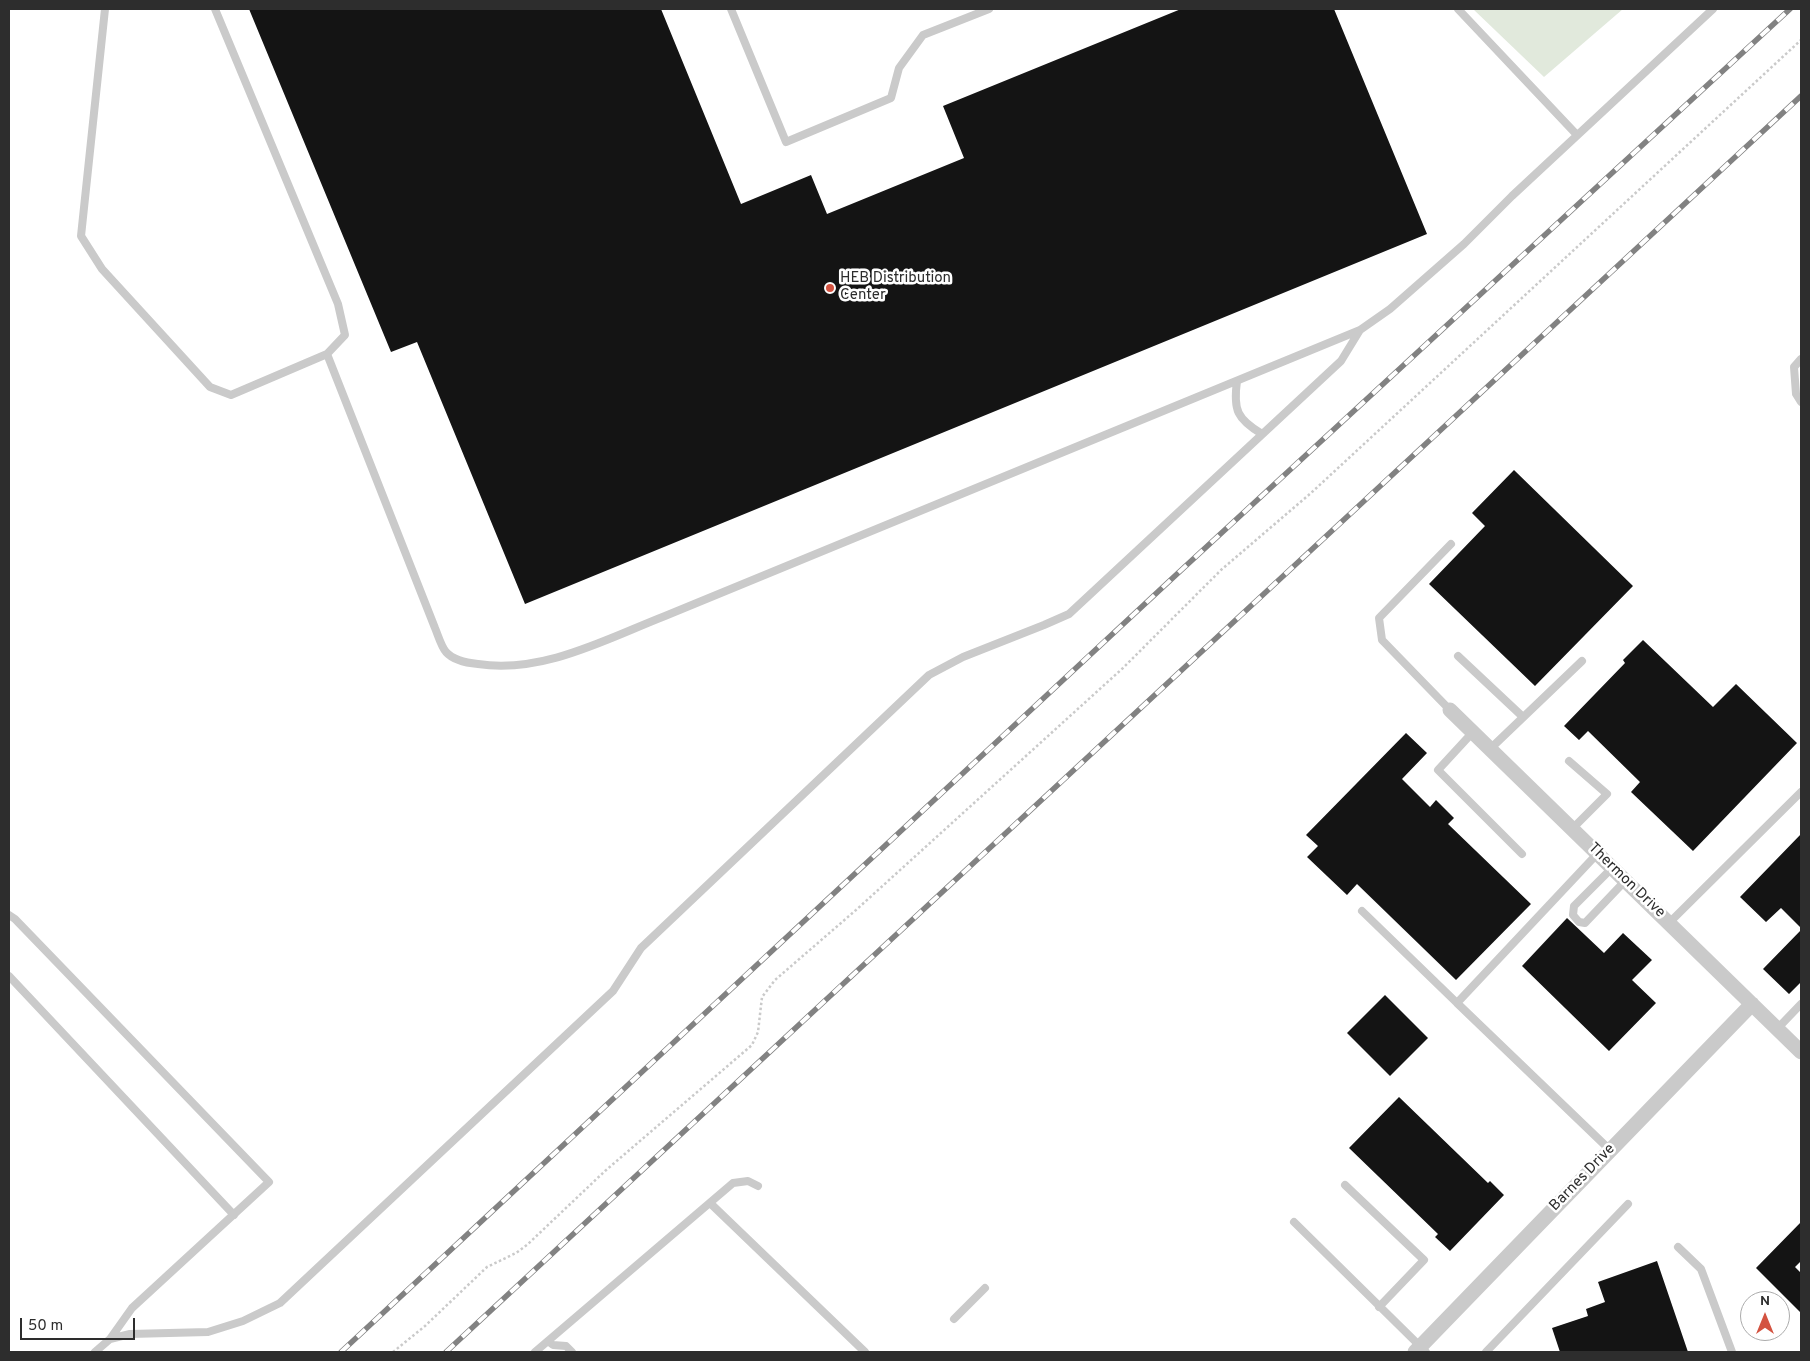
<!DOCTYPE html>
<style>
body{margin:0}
#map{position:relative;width:1810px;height:1361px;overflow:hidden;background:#fff;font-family:Overpass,sans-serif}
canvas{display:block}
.frame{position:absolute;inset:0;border:10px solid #2d2d2d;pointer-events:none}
.north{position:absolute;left:1740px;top:1291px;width:50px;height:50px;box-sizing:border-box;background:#fff;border:1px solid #ababab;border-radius:50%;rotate:0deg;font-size:14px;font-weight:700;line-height:20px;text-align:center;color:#2d2d2d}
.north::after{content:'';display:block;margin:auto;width:18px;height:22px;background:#d35341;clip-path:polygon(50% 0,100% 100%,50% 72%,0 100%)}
.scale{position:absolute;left:20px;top:1318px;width:115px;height:22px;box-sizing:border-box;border:2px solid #2d2d2d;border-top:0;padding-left:6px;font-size:15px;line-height:18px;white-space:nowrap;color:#2d2d2d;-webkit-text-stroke:4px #fff;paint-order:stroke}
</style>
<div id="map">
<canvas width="1810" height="1361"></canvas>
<div class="frame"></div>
<div class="north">N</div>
<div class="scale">50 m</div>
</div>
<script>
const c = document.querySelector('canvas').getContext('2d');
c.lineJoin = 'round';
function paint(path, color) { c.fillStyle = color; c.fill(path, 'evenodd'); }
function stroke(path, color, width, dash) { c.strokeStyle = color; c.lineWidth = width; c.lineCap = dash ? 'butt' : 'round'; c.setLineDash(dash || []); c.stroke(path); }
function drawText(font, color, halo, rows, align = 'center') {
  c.font = font + ' Overpass,sans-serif'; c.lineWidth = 5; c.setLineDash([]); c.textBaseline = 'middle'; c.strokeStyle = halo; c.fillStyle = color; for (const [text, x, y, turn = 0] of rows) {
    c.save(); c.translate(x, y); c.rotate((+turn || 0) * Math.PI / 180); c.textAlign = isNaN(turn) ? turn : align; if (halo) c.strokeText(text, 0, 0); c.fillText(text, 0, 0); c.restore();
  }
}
const green = new Path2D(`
 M 1473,9 L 1623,9 L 1544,77 Z`);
const building = new Path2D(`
 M 249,9 L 661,9 L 741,204 L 811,175 L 827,214 L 964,158 L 943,106 L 1181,9 L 1334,9 L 1427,234 L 525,604 L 417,342 L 391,352 Z
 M 1514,470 L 1633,586 L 1535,686 L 1429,584 L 1485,526 L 1472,513 Z
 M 1643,640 L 1713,707 L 1736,684 L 1797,743 L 1693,851 L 1631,792 L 1640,782 L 1588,731 L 1579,740 L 1564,726 L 1625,663 L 1623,660 Z
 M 1406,733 L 1427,753 L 1402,779 L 1430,807 L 1436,800 L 1454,818 L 1448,824 L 1531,904 L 1456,980 L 1357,884 L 1347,895 L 1307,857 L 1318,846 L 1306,835 Z
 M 1801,834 L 1801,928 L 1781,908 L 1766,922 L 1740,897 Z
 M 1567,918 L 1604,953 L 1623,933 L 1652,960 L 1632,980 L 1656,1003 L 1609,1051 L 1522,966 Z
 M 1801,930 L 1801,982 L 1789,994 L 1763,969 Z
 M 1385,995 L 1428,1038 L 1390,1076 L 1347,1033 Z
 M 1399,1097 L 1488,1183 L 1490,1181 L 1504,1195 L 1450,1251 L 1435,1237 L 1438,1234 L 1349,1148 Z
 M 1801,1222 L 1801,1261 L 1795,1267 L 1801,1273 L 1801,1313 L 1756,1268 Z
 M 1657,1261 L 1688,1352 L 1560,1352 L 1552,1328 L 1588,1316 L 1586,1309 L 1605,1302 L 1598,1282 Z`);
const path = new Path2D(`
 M 393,1352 L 425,1326 L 487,1267 L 516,1253 L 528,1244 L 605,1171 L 752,1045 L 758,1032 L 762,997 L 775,980 L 856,910 L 1123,668 L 1221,570 L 1311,493 L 1801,40`);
const lane = new Path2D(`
 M 105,9 L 81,236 L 102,269 L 210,387 L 231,395 L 327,354 L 345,335 L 338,304 L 215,9
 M 731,9 L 786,142 L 891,98 L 899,68 L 923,35 L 989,9
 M 1458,9 L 1577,135
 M 327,354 L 435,628 C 438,635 441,646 446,652 C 454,661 467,663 478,664 C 543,674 606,639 665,616 L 1360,330 L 1390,309 L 1464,244 L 1512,196 L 1713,9
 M 1801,359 L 1794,367 L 1796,394 L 1801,402
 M 1237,381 C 1233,410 1237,419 1262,434
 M 1458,656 L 1523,717
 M 1450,710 L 1382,640 L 1379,618 L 1451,544
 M 1473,732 L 1438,770 L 1522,854
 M 1490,749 L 1582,661
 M 1569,761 L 1607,794 L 1572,829
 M 1598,853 L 1457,1003 L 1610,1150
 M 1612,868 L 1574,906 L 1573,915 L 1579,922 L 1585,923 L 1625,881
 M 1362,911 L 1457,1003
 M 9,915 L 15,919 L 269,1182 L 132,1308 L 110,1339
 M 1669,923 L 1801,792
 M 9,976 L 234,1215
 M 1777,1029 L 1801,1004
 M 1345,1185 L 1424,1260 L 1379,1307
 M 710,1203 L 865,1352
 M 1294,1222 L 1426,1352
 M 1678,1247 L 1701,1269 L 1732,1352
 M 954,1319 L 985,1288
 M 548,1341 L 553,1345 L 566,1346 L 572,1352
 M 95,1352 L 110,1339 L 130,1334 L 208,1332 L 243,1321 L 280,1303 L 613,991 L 641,948 L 929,675 L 963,657 L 1044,625 L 1069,614 L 1341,361 L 1360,330
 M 535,1352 L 733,1183 L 748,1181 L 758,1186
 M 1486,1352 L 1628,1204`);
const street = new Path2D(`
 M 1450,710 L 1801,1052
 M 1415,1352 L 1752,1004`);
const rail = new Path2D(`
 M 341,1352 L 1177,574 L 1790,9
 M 446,1352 L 1801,96`);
const markers = [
 [830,288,5,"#d35341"]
];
const poiNames = [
 ["HEB Distribution",840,279],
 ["Center",840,296]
];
const streetNames = [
 ["Thermon Drive",1626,881,44],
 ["Barnes Drive",1583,1178,-46]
];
paint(green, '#e1e9dc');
paint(building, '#141414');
stroke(path, '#cacaca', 2.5, [2.5, 2.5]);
stroke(lane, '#cacaca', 8);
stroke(street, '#cacaca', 15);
stroke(rail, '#828282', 5.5);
stroke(rail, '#fff', 4, [11]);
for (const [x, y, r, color] of markers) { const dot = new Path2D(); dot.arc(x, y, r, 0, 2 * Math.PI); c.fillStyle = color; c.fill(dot); stroke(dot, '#fff', 2); }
drawText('15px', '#2d2d2d', '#fff', poiNames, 'left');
drawText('15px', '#2d2d2d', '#fff', streetNames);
</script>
